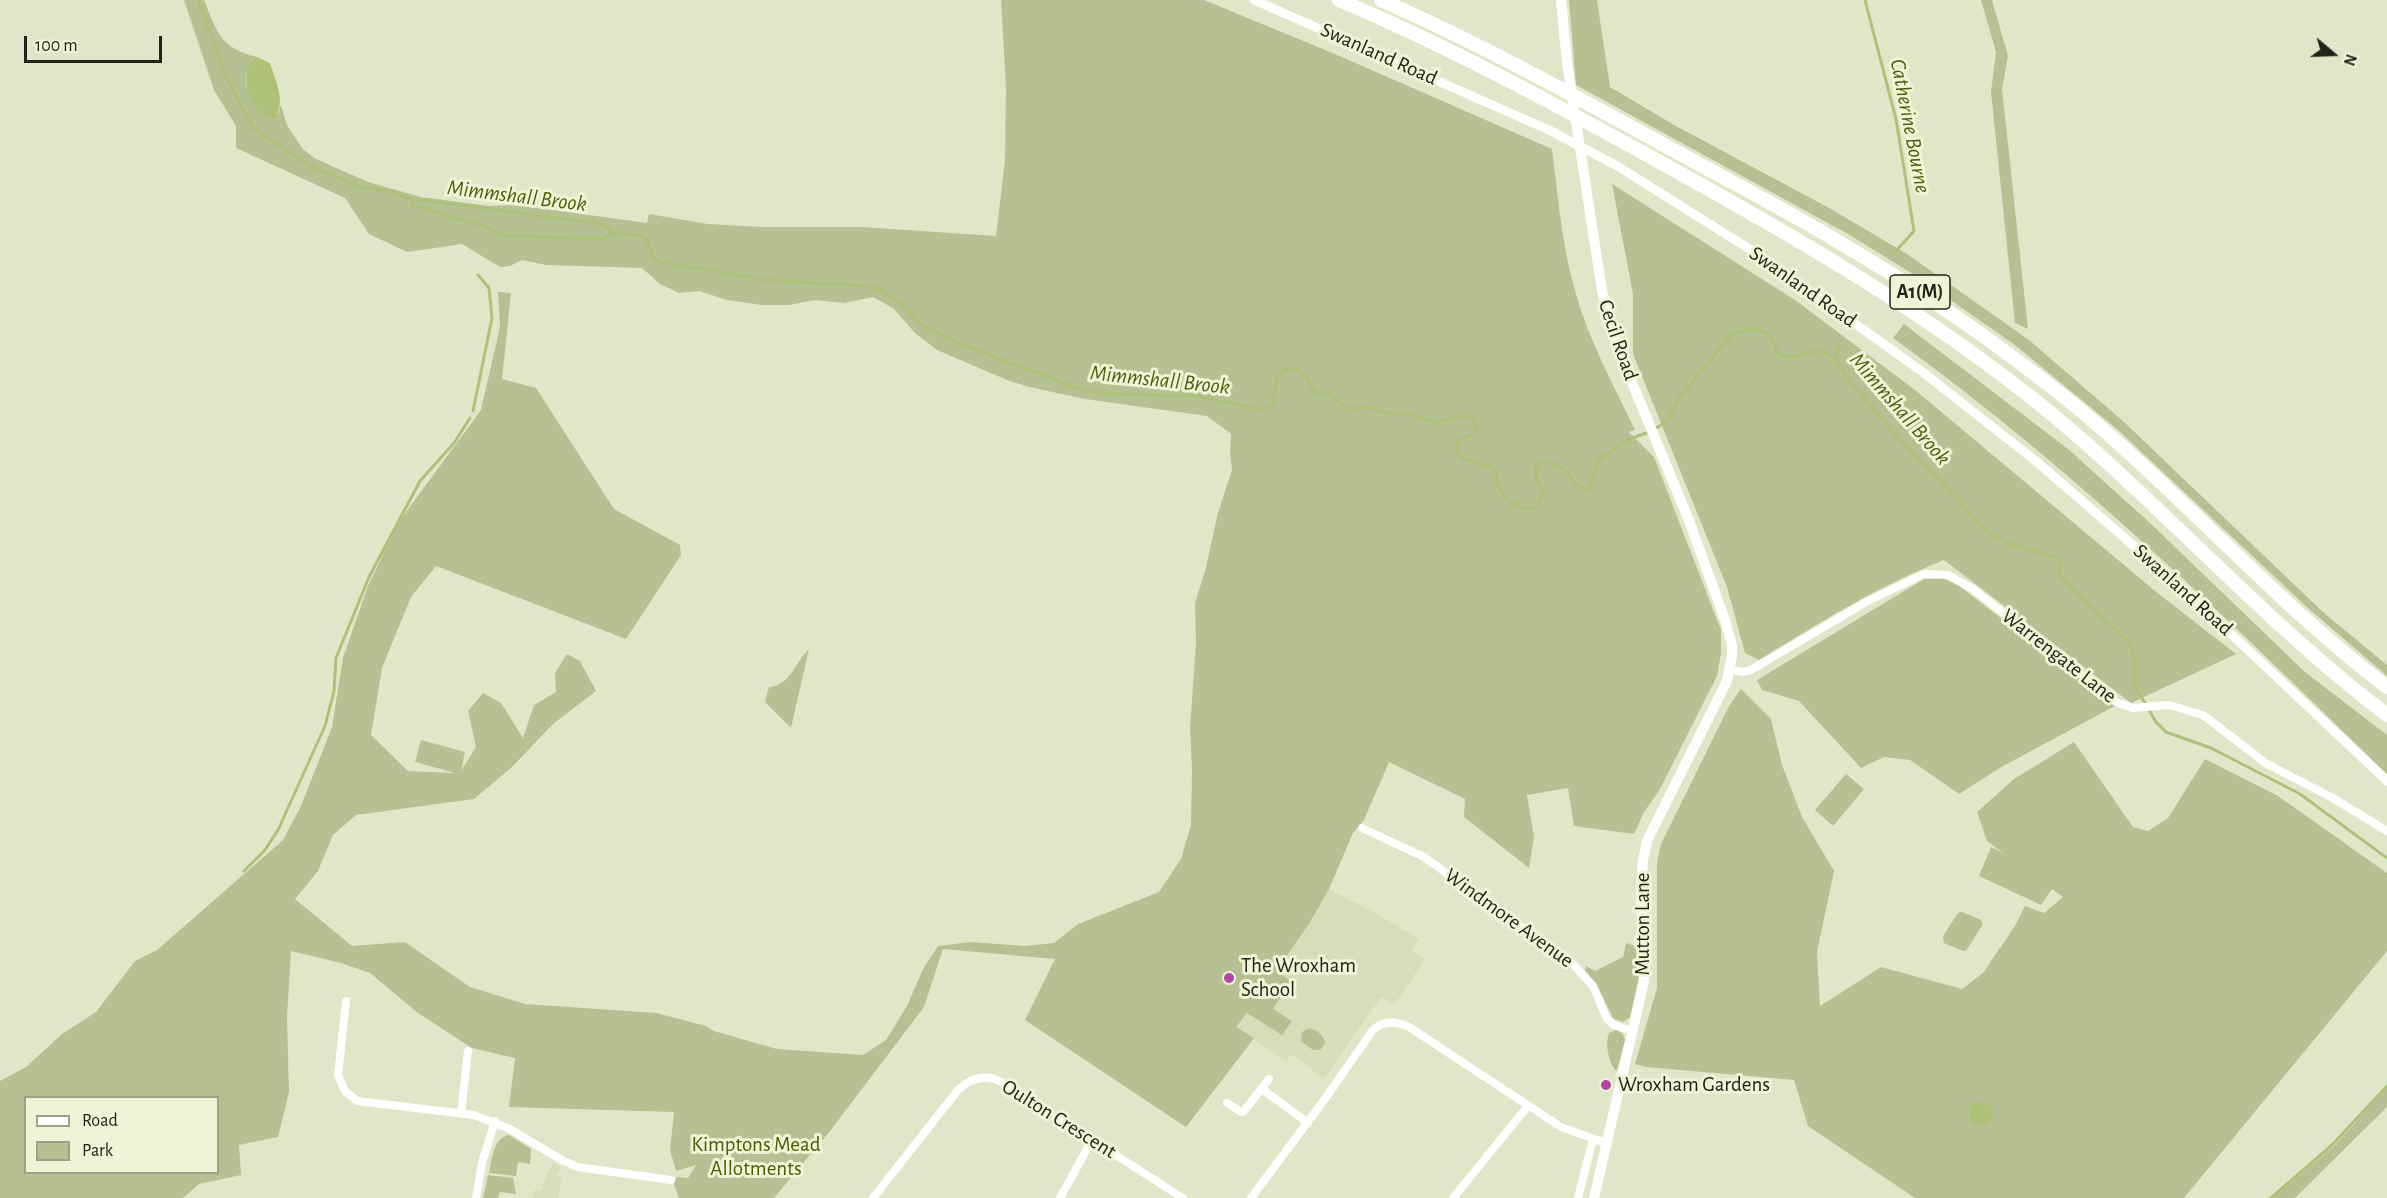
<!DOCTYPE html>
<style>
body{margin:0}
#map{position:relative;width:2387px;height:1198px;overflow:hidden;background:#e0e7c9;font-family:"Alegreya Sans",sans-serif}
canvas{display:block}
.legend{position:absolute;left:24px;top:1096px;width:195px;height:78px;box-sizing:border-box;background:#edf5d6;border:2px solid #9ca18a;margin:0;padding:8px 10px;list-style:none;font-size:18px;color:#222419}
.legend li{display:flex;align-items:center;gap:12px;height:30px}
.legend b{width:30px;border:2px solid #9ca18a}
.north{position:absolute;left:2303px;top:24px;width:60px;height:60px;-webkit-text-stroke:4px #edf5d6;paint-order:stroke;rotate:109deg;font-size:16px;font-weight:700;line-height:24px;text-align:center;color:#222419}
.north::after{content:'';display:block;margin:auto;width:21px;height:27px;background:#222419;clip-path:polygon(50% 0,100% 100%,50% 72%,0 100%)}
.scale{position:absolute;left:24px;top:36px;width:138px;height:27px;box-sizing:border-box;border:3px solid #222419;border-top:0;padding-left:8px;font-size:18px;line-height:21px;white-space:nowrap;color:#222419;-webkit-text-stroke:4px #edf5d6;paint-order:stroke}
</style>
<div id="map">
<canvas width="2387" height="1198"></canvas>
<ul class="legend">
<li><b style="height:8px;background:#fff"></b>Road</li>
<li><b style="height:16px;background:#b6c092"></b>Park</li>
</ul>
<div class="north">N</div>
<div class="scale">100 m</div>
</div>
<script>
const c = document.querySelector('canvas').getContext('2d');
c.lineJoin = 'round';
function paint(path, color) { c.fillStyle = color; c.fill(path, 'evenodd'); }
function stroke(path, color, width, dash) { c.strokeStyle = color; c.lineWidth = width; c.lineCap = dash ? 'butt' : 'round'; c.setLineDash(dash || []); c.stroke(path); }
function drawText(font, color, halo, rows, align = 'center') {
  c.font = font + ' "Alegreya Sans",sans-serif'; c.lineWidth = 6; c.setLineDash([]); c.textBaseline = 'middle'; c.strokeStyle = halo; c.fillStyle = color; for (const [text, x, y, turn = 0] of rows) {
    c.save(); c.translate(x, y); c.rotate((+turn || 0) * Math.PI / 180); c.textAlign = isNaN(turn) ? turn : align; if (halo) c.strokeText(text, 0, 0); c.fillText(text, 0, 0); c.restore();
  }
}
const built = new Path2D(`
 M 1276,870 L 1329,889 L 1377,914 L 1419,939 L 1411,951 L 1425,959 L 1395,1004 L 1381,997 L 1324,1079 L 1292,1054 L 1286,1061 L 1254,1039 L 1186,1127 L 1025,1020 Z
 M 553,1163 L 561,1167 L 556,1176 L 562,1178 L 558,1198 L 533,1198 L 534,1190 L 541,1191 L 545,1179 Z`);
const green = new Path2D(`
 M 184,0 L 204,0 C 217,32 220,48 257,57 C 252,61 251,64 248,69 C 241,87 252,99 262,115 L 278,114 L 281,105 L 287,125 L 302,148 L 314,158 L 368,182 L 421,197 L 489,206 L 510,205 L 545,209 L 647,223 L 649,214 L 708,224 L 761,227 L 862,227 L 996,236 L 1005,160 L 1006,88 L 1001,0 L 1204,0 L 1335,54 L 1552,149 C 1558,197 1562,247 1576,294 C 1589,341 1614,386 1635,430 L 1629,432 L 1654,457 L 1721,630 L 1721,653 L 1717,676 L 1659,791 L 1644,812 L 1634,834 L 1574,826 L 1568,788 L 1527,795 L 1534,837 L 1529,868 L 1464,817 L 1465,799 L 1389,762 L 1364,820 L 1353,833 L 1329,889 L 1309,924 L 1276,971 L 1291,981 L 1273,1009 L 1292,1021 L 1282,1035 L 1247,1013 L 1236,1027 L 1254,1038 L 1186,1127 L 1025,1020 L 1055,959 L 943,949 L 924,1007 L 830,1131 L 774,1198 L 679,1198 L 674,1184 L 677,1177 L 688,1178 L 696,1165 L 676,1171 L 670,1150 L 674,1112 L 509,1107 L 515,1058 L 472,1048 L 418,1013 L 370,973 L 341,963 L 291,951 L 287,1016 L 289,1092 L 278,1137 L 239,1145 L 241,1175 L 199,1184 L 183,1198 L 0,1198 L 0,1081 L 26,1067 L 62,1034 L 96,1012 L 135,961 L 157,950 L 283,840 L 301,806 L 332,727 L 343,658 L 368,586 L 398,523 L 481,410 L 500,327 L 498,292 L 511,293 L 502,379 L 536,388 L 614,509 L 680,545 L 681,555 L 626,639 L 436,566 L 411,597 L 382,668 L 371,735 L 408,771 L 455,773 L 415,762 L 421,740 L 465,752 L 461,771 L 476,747 L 468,711 L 483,693 L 501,703 L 523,738 L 534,705 L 556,692 L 555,673 L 567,654 L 580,661 L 596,691 L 553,724 L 512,767 L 474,799 L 356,815 L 333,835 L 318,871 L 295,899 L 352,946 L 405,942 L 470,987 L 525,1004 L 656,1013 L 706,1026 L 714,1031 L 777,1049 L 863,1055 L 886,1040 L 907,1006 L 924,967 L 938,946 L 970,942 L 1025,946 L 1054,943 L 1078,924 L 1159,892 L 1181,859 L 1191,825 L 1192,769 L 1190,728 L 1196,643 L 1195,603 L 1205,571 L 1218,513 L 1232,470 L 1230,454 L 1231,434 L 1207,416 L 1085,399 L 1029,387 L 1007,380 L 937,350 L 915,333 L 893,308 L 873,297 L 844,303 L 815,300 L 789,305 L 762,305 L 727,300 L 699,291 L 679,293 L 660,284 L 642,268 L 546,265 L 522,260 L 510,266 L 500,267 L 462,244 L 407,252 L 369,234 L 345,198 L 236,148 L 236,126 L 214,90 ZM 26,1098 L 218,1098 L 218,1172 L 26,1172 Z
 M 1569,0 L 1597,0 L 1610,87 L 1676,126 L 1831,209 L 1907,254 L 2029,340 L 2124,422 L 2324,613 L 2387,665 L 2387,676 L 2309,609 L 2118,430 L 2015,345 L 1916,276 L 1848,234 L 1576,85 Z
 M 1981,0 L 1992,0 L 2008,56 L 2002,89 L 2028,329 L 2015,323 L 1991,92 L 1996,52 Z
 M 1612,184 L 1795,300 L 1915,390 L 2160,595 L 2236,654 L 2131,703 L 1944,560 C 1878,586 1819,623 1759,660 L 1745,653 L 1727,587 L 1633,354 L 1633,294 Z
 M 1904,324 L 2068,449 L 2150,523 L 2305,672 L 2387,735 L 2387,774 C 2230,621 2072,467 1893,338 Z
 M 1942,578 L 1958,585 L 2115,706 L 2003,766 L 1959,794 L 1910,760 L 1884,757 L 1861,768 L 1799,701 L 1762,690 L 1757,680 L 1924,579 Z
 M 809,649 L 791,728 L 765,702 L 769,687 C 791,685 795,662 809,649 Z
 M 1741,689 L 1771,719 L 1782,765 L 1802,817 L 1834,871 L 1817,952 L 1820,1006 L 1881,967 L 1962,989 L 1983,973 L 2015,926 L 2025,906 L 2044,913 L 2063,897 L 2052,889 L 2041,905 L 1979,876 L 1991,847 L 2003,853 L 1987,841 L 1977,812 L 2014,779 L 2074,742 L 2133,827 L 2148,831 L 2168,818 L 2205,759 L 2278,796 L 2387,873 L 2387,951 L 2184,1198 L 1915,1198 L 1808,1126 L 1794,1080 L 1646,1067 L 1635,1064 L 1657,988 L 1657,862 L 1661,844 L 1729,706 Z
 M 1846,774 L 1864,789 L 1833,826 L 1815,810 Z
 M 1962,912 L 1981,920 L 1983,924 L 1966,951 L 1963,951 L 1944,943 L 1943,936 L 1958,913 Z
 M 1626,943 L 1638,947 L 1640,972 L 1630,1017 L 1623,1022 L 1613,1018 L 1598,987 L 1585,970 L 1586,966 L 1595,971 L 1623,957 Z
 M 1309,1028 C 1317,1030 1325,1036 1325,1044 L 1320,1050 L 1313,1050 L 1301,1041 L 1302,1032 Z
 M 1616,1030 L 1623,1034 L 1625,1040 L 1617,1070 L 1615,1070 C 1608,1061 1605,1043 1609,1033 Z
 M 2387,1088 L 2387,1107 L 2295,1198 L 2273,1198 L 2334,1146 Z
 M 509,1135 L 531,1149 L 530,1164 L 518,1162 L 516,1176 L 489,1173 C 492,1159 493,1138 509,1135 Z
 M 488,1175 L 513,1178 L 516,1194 L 500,1192 L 498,1198 L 483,1198 Z`);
const water = new Path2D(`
 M 257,57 L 270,63 C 275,79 288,106 273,119 C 252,117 234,73 257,57 Z
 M1969 1114a12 12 0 1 1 24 0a12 12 0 1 1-24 0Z`);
const stream = new Path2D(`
 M 198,0 L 229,83 L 253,128 L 311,167 L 362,187 L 388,191 L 411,199 L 603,224 L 615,234 L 641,235 L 647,240 L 653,258 L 660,262 L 766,280 L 867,286 L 882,290 L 904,306 L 921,324 L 968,347 L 1083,390 L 1116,394 L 1194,396 L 1262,409 L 1270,407 L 1274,403 C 1274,389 1274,382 1283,370 C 1306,365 1303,376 1315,392 L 1323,394 L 1330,393 L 1344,406 L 1351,408 L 1366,407 L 1391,414 L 1409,414 L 1436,423 L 1455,417 L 1466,416 L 1473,419 L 1478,428 L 1474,433 L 1459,440 C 1447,464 1482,460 1496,469 C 1497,476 1496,482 1499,488 C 1509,506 1538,521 1544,492 C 1537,483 1526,460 1548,462 C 1570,465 1572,489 1589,490 L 1599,460 L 1627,440 L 1649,432
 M 1865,0 L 1896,119 L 1914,231 L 1895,252
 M 411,199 L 413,205 L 477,224 L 509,236 L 602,239 L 614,234
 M 1836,359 L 1839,343
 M 473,411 L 492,318 L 489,288 L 478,275
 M 1655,429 L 1668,420 L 1678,399 L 1732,334 C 1745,328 1765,325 1773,341 C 1775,346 1775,350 1779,355 L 1790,357 L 1819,350 L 1836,359 L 1846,376 L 1888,426 L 1989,533 L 2008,543 L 2056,558 L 2060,562 L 2058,570 L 2061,577 L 2130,644 L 2134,654 L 2134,684 L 2156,722 L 2166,732 L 2211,748 L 2300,794 L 2387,858
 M 244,871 L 265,850 L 278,830 L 325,726 L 334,691 L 336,658 L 369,577 L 420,481 L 454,443 L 470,418
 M 2271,1198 L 2332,1145 L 2387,1086`);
const minor = new Path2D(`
 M 1730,670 L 1743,672 L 1751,670 L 1866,602 L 1924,574 L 1948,575 L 1973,589 L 2116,702 L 2133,708 L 2169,705 L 2203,715 L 2267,764 L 2331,797 L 2387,831
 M 1362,828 L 1424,857 L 1571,962 L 1593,986 L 1607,1019 L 1614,1025 L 1632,1031
 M 346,1001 L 338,1075 L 345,1091 L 357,1101 L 474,1115 L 508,1128 L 560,1159 L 577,1167 L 671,1180
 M 1262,1089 L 1308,1123
 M 1227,1103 L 1241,1112 L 1244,1111 L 1269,1079
 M 461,1114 L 468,1051
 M 476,1198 L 482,1163 L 495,1121
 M 873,1198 L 958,1090 C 971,1078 986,1073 1003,1083 L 1183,1198
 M 1060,1198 L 1092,1140
 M 1251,1198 L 1327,1096 L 1373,1030 C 1384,1020 1396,1021 1409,1027 L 1561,1127 L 1608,1144
 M 1453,1198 L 1528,1106
 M 1578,1198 L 1593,1139`);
const tertiary = new Path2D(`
 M 1254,0 L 1549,130 L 1619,167 L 1759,255 L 1920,370 L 2037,462 L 2179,585 L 2387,781`);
const secondary = new Path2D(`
 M 1561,0 L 1567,63 L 1602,291 L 1615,337 L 1631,380 L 1688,518 L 1725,620 L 1732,645 L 1732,656 L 1727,681 L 1647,841 L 1643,860 L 1641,889 L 1644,981 L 1594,1198`);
const motorway = new Path2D(`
 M 1339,0 C 1446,45 1547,100 1649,156 C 1789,233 1929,313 2053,415 C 2168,511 2267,624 2387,715
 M 1381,0 C 1483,45 1580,99 1677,152 C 1733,183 1790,212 1844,245 C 1920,290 1992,340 2062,395 C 2175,486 2271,599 2387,687`);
const markers = [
 [1229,978,6,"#b346a4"],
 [1606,1085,6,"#b346a4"]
];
const shields = [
 [1920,292,60]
];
const shieldNames = [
 ["A1(M)",1920,292]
];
const streetNames = [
 ["Swanland Road",1379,54,24],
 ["Swanland Road",1803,287,35],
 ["Cecil Road",1618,340,71],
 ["Swanland Road",2183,590,42],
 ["Warrengate Lane",2059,656,38],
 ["Windmore Avenue",1509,918,36],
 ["Mutton Lane",1643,924,-90],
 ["Oulton Crescent",1059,1119,32]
];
const poiNames = [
 ["The Wroxham",1241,966],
 ["School",1241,990],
 ["Wroxham Gardens",1618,1085]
];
const parkNames = [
 ["Kimptons Mead",756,1145],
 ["Allotments",756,1169]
];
const waterNames = [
 ["Catherine Bourne",1910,126,79],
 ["Mimmshall Brook",517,196,7],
 ["Mimmshall Brook",1160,380,6],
 ["Mimmshall Brook",1900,409,49]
];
paint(built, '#d5deb8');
paint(green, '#b6c092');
paint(water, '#b1c078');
stroke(stream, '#b1c078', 3);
stroke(minor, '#fff', 8);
stroke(tertiary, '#fff', 9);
stroke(secondary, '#fff', 10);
stroke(motorway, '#fff', 14);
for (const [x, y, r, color] of markers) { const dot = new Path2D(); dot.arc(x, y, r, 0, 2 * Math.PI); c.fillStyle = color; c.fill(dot); stroke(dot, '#edf5d6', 2); }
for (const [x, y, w] of shields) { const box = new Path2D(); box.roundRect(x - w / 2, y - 17, w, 34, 4.5); c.fillStyle = '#edf5d6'; c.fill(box); stroke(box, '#222419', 1.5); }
drawText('bold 20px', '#222419', null, shieldNames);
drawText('21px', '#222419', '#edf5d6', streetNames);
drawText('21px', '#222419', '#edf5d6', poiNames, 'left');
drawText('21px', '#4e5a04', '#edf5d6', parkNames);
drawText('italic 22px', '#505c08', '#edf5d6', waterNames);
</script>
